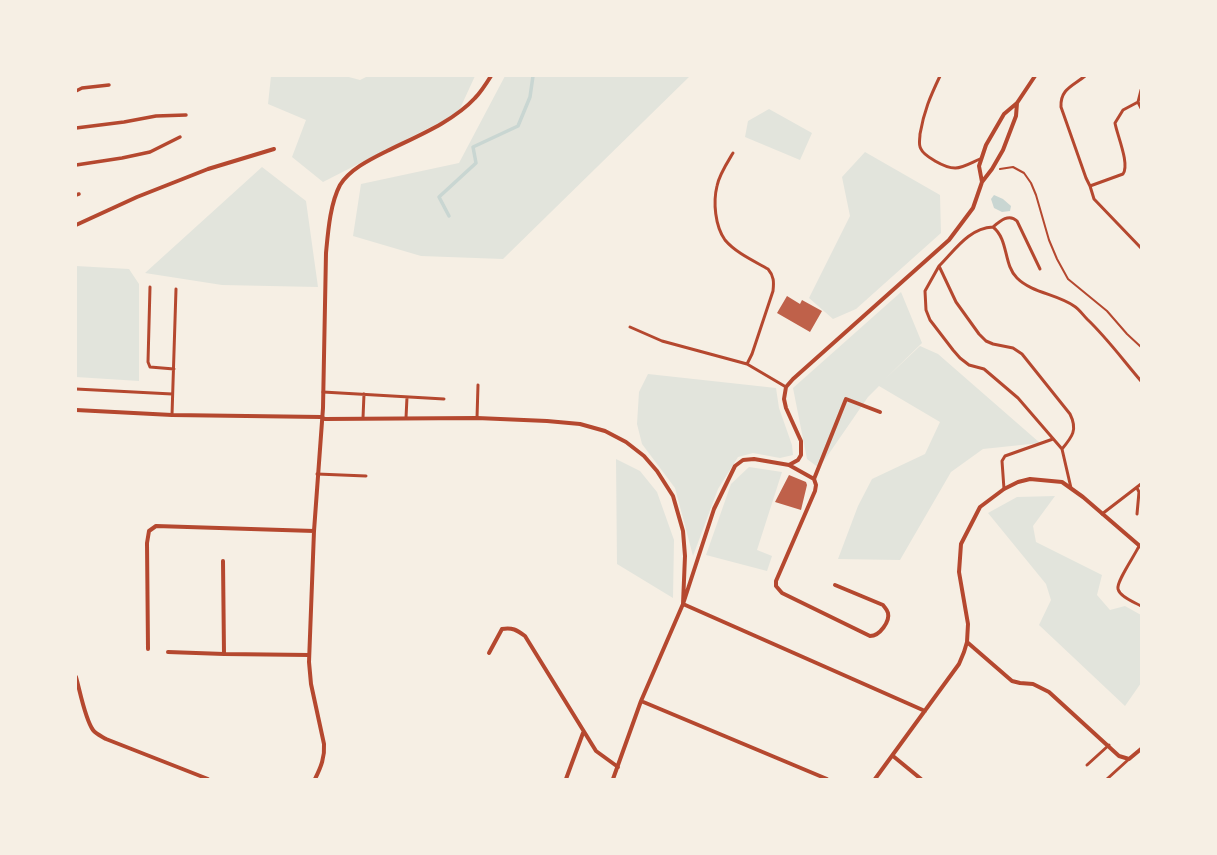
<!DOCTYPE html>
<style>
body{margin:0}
#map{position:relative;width:1217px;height:855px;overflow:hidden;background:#f6efe4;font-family:Raleway,sans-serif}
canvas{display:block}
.frame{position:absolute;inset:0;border:77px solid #f6efe4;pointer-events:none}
</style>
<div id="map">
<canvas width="1217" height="855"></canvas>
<div class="frame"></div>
</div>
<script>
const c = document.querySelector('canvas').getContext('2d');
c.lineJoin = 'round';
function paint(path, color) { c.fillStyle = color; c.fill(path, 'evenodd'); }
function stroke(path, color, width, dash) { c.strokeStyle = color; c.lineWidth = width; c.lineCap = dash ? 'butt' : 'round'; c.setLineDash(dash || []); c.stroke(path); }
const green = new Path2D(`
 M 271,76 L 345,76 L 360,80 L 368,76 L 475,76 L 458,113 L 323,182 L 292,157 L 306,120 L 268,104 Z
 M 505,76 L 690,76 L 503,259 L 421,256 L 353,236 L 361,184 L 459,163 Z
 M 769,109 L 812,133 L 800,160 L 745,137 L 748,121 Z
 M 865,152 L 940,195 L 941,233 L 856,309 L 833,319 L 809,298 L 850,216 L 842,177 Z
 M 262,167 L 306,201 L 318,287 L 222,285 L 145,273 Z
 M 76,266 L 129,269 L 139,284 L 139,381 L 76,377 Z
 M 901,292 L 922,343 L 885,379 L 920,346 L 938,354 L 1040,443 L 983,449 L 951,472 L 900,560 L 838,559 L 858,506 L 872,479 L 925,454 L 940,422 L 879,386 L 868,397 L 819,468 L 807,459 L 793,388 Z
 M 648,374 L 776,388 L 779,408 L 792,445 L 793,455 L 780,458 L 753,453 L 738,457 L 718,489 L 693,556 L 675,488 L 642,444 L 637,424 L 639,392 Z
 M 616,459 L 640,471 L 657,492 L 674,540 L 673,598 L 617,564 Z
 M 749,467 L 782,472 L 757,550 L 772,556 L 767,571 L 706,555 L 731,484 Z
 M 1055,496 L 1033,526 L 1036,542 L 1102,575 L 1097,595 L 1110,610 L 1125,606 L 1141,615 L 1141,683 L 1125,706 L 1039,625 L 1051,600 L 1046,584 L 988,513 L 1017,497 Z`);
const water = new Path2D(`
 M 994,195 L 1003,199 L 1011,206 L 1010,211 L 1002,212 L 994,208 L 991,199 Z`);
const stream = new Path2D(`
 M 449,216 L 439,197 L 476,163 L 473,147 L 518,126 L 530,97 L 533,76`);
const building = new Path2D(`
 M 787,296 L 800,304 L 802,300 L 822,311 L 810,332 L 777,313 Z
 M 789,475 L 806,482 L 807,485 L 801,510 L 775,502 Z`);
const path = new Path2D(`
 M 1000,169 L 1013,167 L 1024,173 L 1031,183 L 1036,195 L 1049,240 L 1057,259 L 1068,279 L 1107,311 L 1127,334 L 1141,347`);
const service = new Path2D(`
 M 940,76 C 930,97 924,111 920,134 C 920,140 918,144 921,149 C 923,154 930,158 935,161 C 956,173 960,168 980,159
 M 1085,76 C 1073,86 1060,89 1061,107 L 1086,178 L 1090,186 L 1123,174 C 1130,164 1117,135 1115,123 L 1123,110 L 1138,102
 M 1141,90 L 1138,102 L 1141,108
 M 733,153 C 727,163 719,175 717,186 C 713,202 715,226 725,240 C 736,253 754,261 768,269 C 774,276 774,282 773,291 L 752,354 L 747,364
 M 1090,186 L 1094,199 L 1141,248
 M 993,227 C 1000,221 1009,213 1017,221 L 1040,269
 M 939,266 C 955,250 969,228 993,227 C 1009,240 1003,264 1017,278 C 1032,293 1057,294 1074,306 C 1079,309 1083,315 1087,319 C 1107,338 1123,360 1141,381
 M 150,287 L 148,362 L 150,367 L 174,369
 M 630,327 L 662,341 L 747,364 L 786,387
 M 76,389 L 172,394
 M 323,392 L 444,399
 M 172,415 L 176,289
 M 363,418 L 364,394
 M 406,418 L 407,397
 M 477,418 L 478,385
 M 1062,449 C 1072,437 1078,430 1070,414 L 1022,354 L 1013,348 L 993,344 L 986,341 L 979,334 L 956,302 L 939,266 L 925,291 L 926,310 L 930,320 L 953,350 L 960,358 L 969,365 L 984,369 L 1018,398 L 1062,449 L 1071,488
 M 317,474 L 366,476
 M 1137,488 L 1139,492 L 1137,514
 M 1004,489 L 1002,461 L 1005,456 L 1053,439
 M 1102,514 L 1141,484
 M 1139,546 C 1135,555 1116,582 1118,589 C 1120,597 1134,602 1141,606
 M 1087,765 L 1109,745
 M 1107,779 L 1129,759`);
const pedestrian = new Path2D(`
 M 76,91 L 82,88 L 109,85
 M 76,128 L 124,122 L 156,116 L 186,115
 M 76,165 L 122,158 L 150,152 L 180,137
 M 76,195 L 79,194`);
const minor = new Path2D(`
 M 982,182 L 979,166 L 986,145 L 1004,114 L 1017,103 L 1035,76
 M 76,225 L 137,197 L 208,169 L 274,149
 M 76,410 L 172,415 L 321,417 L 325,419 L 477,418 L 547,421 L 580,424 L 605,431 L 626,442 L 644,456 L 657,471 L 673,496 L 683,531 L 685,556 L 683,604 L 641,701 L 613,779
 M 789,465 L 814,479 L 816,485 L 815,491 L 776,581 L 776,586 L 782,593 L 870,636 C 880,636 890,621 888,613 C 887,609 885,608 883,605 L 835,585
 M 814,479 L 846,399 L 880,412
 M 223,561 L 224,654 L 309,655
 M 967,642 L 1012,681 L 1020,683 L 1033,684 L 1049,692 L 1119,756 L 1129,759 L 1141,749
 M 148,649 L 147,543 L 149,531 L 156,526 L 314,531
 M 168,652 L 224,654
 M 489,653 L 502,629 C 512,627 517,630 525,636 L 596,751 L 618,767
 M 76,677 C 80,691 85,719 93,730 C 96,734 101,736 106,739 L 208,779
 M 641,701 L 827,779
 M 925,711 L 683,604 L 714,509 L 735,466 L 743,460 L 754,459 L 789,465 L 798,460 L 801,455 L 801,441 L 786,408 L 784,399 L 786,387 L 793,379 L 949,240 L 973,208 L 982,182 L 992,169 L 1003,150 L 1016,116 L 1017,103
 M 893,756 L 921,779
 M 315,779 C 321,767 325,757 324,744 L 311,684 L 309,662 L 314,531 L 323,408 L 326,253 C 328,232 330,204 340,185 C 350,169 371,159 387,151 C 415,137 453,122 475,98 C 481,92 486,84 491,76
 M 566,779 L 583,733
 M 875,779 L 959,664 L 964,652 L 967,642 L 968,624 L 959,572 L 961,544 L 980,507 L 1004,489 L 1018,482 L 1030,479 L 1062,482 L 1083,497 L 1141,547`);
paint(green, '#e2e4dc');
paint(water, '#c9d6d2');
stroke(stream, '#c9d6d2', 3.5);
paint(building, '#bf614a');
stroke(path, '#b5482f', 2);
stroke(service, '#b5482f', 3);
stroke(pedestrian, '#b5482f', 3.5);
stroke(minor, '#b5482f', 4);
</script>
